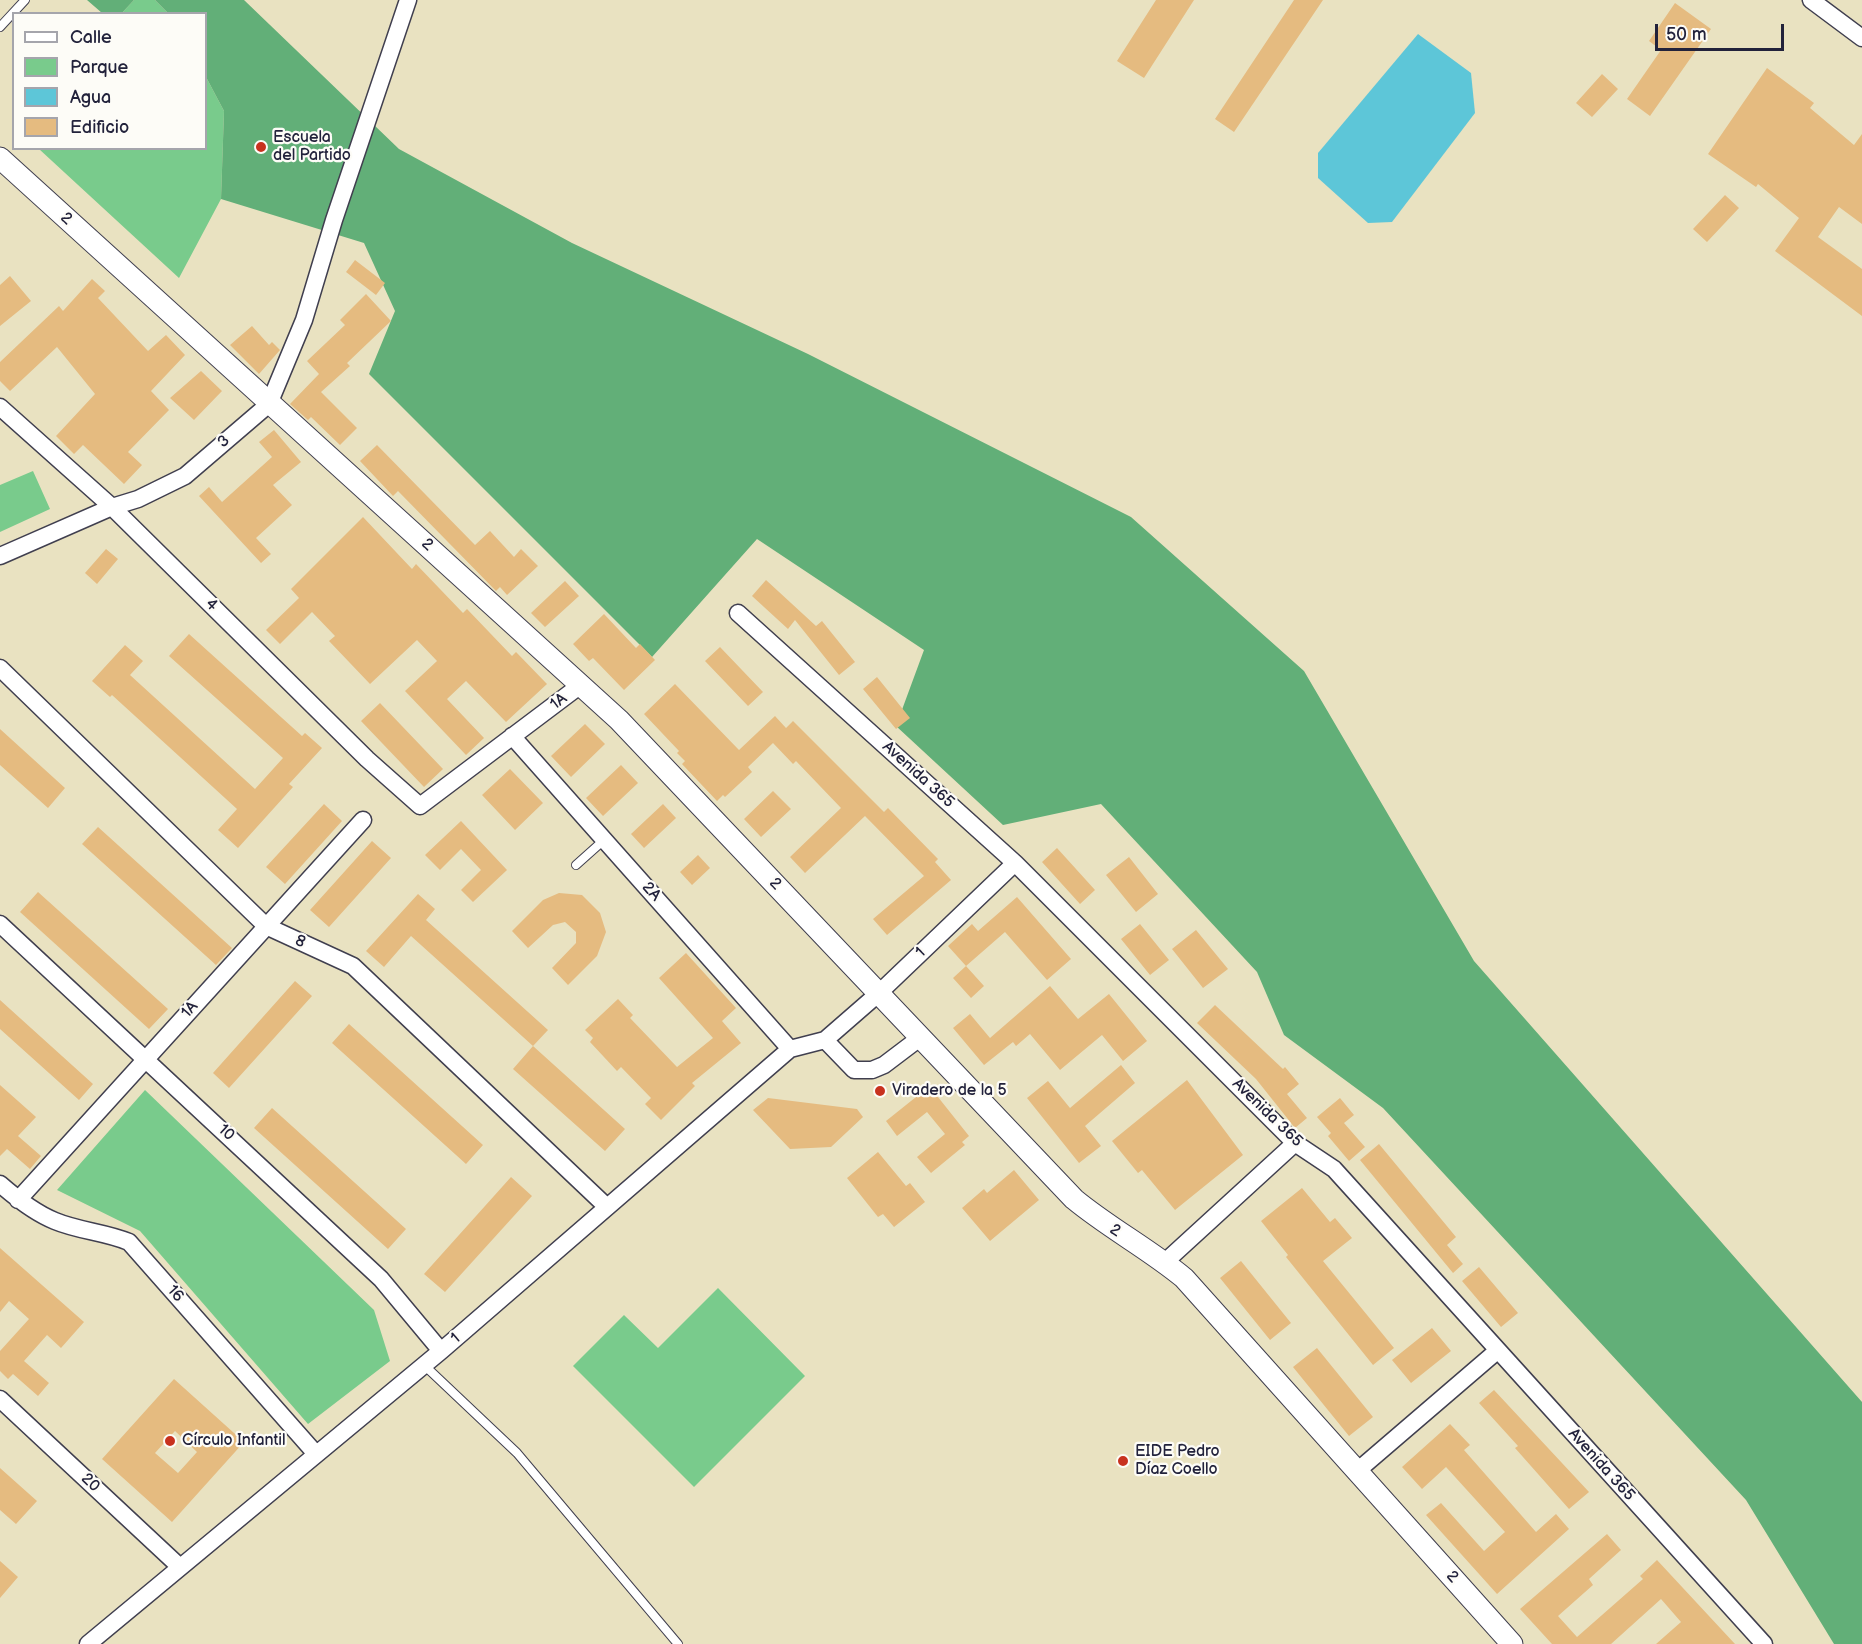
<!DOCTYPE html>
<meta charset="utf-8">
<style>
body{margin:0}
#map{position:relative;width:1862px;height:1644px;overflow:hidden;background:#e9e2c1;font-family:"Balsamiq Sans",sans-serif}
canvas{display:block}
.legend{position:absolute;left:12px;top:12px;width:195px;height:138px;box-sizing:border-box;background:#fdfcf7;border:2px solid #a5a5ac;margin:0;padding:8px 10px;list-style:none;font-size:18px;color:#22223b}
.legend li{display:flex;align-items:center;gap:12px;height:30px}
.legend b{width:30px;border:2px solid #a5a5ac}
.scale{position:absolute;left:1655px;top:24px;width:129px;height:27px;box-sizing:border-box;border:3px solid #22223b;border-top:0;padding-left:8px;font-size:18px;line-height:21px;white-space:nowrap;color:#22223b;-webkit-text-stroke:4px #fdfcf7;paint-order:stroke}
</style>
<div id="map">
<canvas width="1862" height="1644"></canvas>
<ul class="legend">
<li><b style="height:8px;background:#fff"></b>Calle</li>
<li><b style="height:16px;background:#79cb8c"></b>Parque</li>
<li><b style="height:16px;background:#5dc6d8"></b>Agua</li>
<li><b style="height:16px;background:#e5bb80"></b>Edificio</li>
</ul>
<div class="scale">50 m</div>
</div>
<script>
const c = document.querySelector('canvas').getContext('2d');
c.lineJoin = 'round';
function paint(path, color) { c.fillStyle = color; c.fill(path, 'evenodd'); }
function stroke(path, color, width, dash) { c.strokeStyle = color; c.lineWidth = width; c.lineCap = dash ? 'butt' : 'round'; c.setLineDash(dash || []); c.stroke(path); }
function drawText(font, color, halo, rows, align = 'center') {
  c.font = font + ' "Balsamiq Sans",sans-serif'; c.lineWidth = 4.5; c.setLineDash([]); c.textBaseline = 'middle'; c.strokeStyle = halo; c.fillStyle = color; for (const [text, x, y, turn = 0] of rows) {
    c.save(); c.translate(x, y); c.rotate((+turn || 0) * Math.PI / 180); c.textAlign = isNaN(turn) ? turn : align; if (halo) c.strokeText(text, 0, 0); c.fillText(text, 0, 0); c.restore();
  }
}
const green = new Path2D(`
 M 134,0 L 155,0 L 168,13 L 121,14 Z
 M 206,77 L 224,111 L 221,199 L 179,278 L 39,149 L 206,148 Z
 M 33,471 L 50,509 L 0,532 L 0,485 Z
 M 145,1090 L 374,1310 L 390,1361 L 308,1424 L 140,1231 L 57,1190 Z
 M 718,1288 L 805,1376 L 694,1487 L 573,1366 L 624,1315 L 658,1348 Z`);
const forest = new Path2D(`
 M 87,0 L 134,0 L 121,14 L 102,13 Z
 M 155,0 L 244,0 L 399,149 L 572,243 L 808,354 L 1131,517 L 1304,671 L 1474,961 L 1862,1402 L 1862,1644 L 1834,1644 L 1746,1500 L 1383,1108 L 1284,1035 L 1257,972 L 1101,804 L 1003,825 L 896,726 L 924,650 L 757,539 L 652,657 L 369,374 L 395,311 L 364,243 L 221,199 L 224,111 L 206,77 L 206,14 L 168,13 Z`);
const water = new Path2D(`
 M 1418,34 L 1471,73 L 1475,113 L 1392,222 L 1368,223 L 1318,178 L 1318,153 Z`);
const building = new Path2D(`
 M 1156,0 L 1194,0 L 1144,78 L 1117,61 Z
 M 1294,0 L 1323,0 L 1234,132 L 1215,119 Z
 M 1675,3 L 1711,29 L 1650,116 L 1627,99 L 1661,50 L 1649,41 Z
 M 1767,68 L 1814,103 L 1810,108 L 1854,145 L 1862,134 L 1862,224 L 1839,207 L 1818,237 L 1862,269 L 1862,316 L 1775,251 L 1799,218 L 1758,184 L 1756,187 L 1708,154 Z
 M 1602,74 L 1618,89 L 1592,117 L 1576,103 Z
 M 1725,195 L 1739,208 L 1707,242 L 1693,229 Z
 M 355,260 L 385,283 L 376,295 L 346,272 Z
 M 10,276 L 31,301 L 0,326 L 0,285 Z
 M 92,279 L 105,291 L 98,298 L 148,351 L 166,335 L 185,355 L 151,391 L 169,410 L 128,452 L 142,465 L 124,484 L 83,445 L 74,454 L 56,436 L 95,394 L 57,347 L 10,391 L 0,381 L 0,362 L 59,306 L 63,311 Z
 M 366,294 L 391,321 L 347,363 L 350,366 L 321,392 L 357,428 L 340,445 L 311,417 L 308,420 L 290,404 L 319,374 L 307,361 L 345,325 L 340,320 Z
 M 252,326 L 269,345 L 272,342 L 280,350 L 259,374 L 230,345 Z
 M 201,371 L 222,391 L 194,420 L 170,398 Z
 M 274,430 L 301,462 L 273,485 L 292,505 L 256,538 L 271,554 L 261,563 L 199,496 L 209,487 L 222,502 L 272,457 L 259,442 Z
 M 377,445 L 475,545 L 490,531 L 514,557 L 521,549 L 538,566 L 507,595 L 500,587 L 496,591 L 398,491 L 393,496 L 360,461 Z
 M 363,517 L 412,569 L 416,564 L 463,613 L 467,609 L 512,656 L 516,652 L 547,684 L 506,722 L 466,681 L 447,699 L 484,738 L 466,755 L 405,691 L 437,661 L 417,640 L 370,684 L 329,641 L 335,636 L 312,612 L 280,644 L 266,630 L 299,598 L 291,589 Z
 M 106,549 L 118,559 L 97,584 L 85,573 Z
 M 766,580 L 816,626 L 822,621 L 855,662 L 839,675 L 795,620 L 788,629 L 752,596 Z
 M 565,581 L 579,596 L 545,627 L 531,613 Z
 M 604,614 L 636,648 L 640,644 L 655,660 L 624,690 L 593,658 L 589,661 L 573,644 Z
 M 189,634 L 302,736 L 305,733 L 322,748 L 289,784 L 293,787 L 238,848 L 218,830 L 237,809 L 112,695 L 110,697 L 92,681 L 125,645 L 143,661 L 130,675 L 255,789 L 283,758 L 169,656 Z
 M 720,647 L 763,692 L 748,706 L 705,661 Z
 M 877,677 L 910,718 L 896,729 L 863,689 Z
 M 675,684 L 739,750 L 775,716 L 786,728 L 793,721 L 884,812 L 888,808 L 938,859 L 935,862 L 951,880 L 887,935 L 873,919 L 924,876 L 865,816 L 805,873 L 790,857 L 841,808 L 796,761 L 793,764 L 773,743 L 748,767 L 752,772 L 725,797 L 723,795 L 717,801 L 682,764 L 685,761 L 677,753 L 679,751 L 644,714 Z
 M 380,703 L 443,769 L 424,787 L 361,721 Z
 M 585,724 L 605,744 L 571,777 L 551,756 Z
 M 0,729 L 65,788 L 48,808 L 0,765 Z
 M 621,765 L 638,783 L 603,816 L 586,798 Z
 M 510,769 L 543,803 L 515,830 L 482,795 Z
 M 773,791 L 791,809 L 761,837 L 744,819 Z
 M 324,804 L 342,821 L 285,884 L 266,867 Z
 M 663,804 L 676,818 L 644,848 L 631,834 Z
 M 461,821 L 507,870 L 473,902 L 461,890 L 481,870 L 461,849 L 440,870 L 425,855 Z
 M 98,827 L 232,948 L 216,965 L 82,844 Z
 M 372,841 L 391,858 L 329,927 L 310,910 Z
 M 1057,848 L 1095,890 L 1080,904 L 1042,862 Z
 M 698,855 L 710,868 L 692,885 L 680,872 Z
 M 1129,857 L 1158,894 L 1136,912 L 1106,875 Z
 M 38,892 L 168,1009 L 149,1029 L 20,912 Z
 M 559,893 L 582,895 L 600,913 L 606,932 L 597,956 L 568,985 L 552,968 L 576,943 L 576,932 L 565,922 L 553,925 L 528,948 L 512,931 L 543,900 Z
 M 418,894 L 435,909 L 426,920 L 548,1030 L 533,1046 L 411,936 L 384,967 L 366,951 Z
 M 1017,897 L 1071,959 L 1047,980 L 1005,932 L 966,966 L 948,946 L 972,924 L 978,931 Z
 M 1140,924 L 1169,960 L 1150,975 L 1121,939 Z
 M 1196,930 L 1228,969 L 1203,988 L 1172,949 Z
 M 686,953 L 736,1008 L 722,1021 L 741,1043 L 692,1083 L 695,1086 L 661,1120 L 645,1104 L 651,1098 L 621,1067 L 617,1071 L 590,1042 L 593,1038 L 585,1030 L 618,999 L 633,1015 L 630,1018 L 677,1067 L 713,1038 L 659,978 Z
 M 966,966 L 984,986 L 971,998 L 953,978 Z
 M 295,981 L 312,996 L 229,1088 L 213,1073 Z
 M 1050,986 L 1078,1019 L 1109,994 L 1147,1041 L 1123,1061 L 1102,1035 L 1060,1070 L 1030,1034 L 1016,1046 L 1013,1042 L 984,1065 L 953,1028 L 970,1014 L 990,1038 Z
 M 0,1000 L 93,1084 L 79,1100 L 0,1029 Z
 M 1215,1005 L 1283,1069 L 1285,1067 L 1299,1084 L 1287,1094 L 1307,1118 L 1295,1128 L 1256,1079 L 1197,1023 Z
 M 349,1024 L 483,1145 L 466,1164 L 332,1043 Z
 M 533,1046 L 625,1129 L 605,1151 L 513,1069 Z
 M 1121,1065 L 1135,1083 L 1085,1126 L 1101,1146 L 1079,1163 L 1027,1098 L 1048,1081 L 1070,1108 Z
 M 1187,1080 L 1243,1155 L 1175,1210 L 1142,1170 L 1138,1173 L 1112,1141 Z
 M 0,1085 L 36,1117 L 18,1136 L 41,1156 L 30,1169 L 7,1149 L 0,1156 Z
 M 926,1089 L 931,1095 L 934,1092 L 969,1136 L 962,1142 L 965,1145 L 931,1173 L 917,1157 L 945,1134 L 927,1112 L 897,1136 L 886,1121 Z
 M 768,1098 L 857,1109 L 863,1117 L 831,1147 L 790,1149 L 753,1110 Z
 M 1340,1098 L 1354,1115 L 1344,1123 L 1365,1147 L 1349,1161 L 1328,1136 L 1331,1133 L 1317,1117 Z
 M 272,1108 L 406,1229 L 388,1249 L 254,1128 Z
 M 1379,1144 L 1456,1237 L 1447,1245 L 1463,1264 L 1453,1273 L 1360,1160 Z
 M 878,1152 L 906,1186 L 910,1183 L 925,1202 L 894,1227 L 883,1214 L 878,1217 L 847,1178 Z
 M 1014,1170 L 1039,1200 L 990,1241 L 962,1208 L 984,1189 L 987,1193 Z
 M 511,1177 L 532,1196 L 445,1292 L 424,1274 Z
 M 1302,1188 L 1330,1222 L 1335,1218 L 1352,1238 L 1323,1261 L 1394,1348 L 1373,1365 L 1286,1257 L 1288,1255 L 1261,1221 Z
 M 0,1248 L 84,1322 L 61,1348 L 47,1335 L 24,1361 L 49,1383 L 38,1396 L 13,1374 L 8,1379 L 0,1371 L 0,1351 L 29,1319 L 9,1301 L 0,1312 Z
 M 1241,1261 L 1291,1323 L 1270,1340 L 1220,1278 Z
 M 1479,1267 L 1518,1313 L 1501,1327 L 1462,1281 Z
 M 1432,1328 L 1451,1351 L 1411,1383 L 1392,1360 Z
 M 1317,1348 L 1373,1417 L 1349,1436 L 1293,1367 Z
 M 174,1379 L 244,1442 L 172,1522 L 102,1459 ZM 175,1431 L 197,1452 L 178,1473 L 155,1453 Z
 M 1494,1390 L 1589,1492 L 1569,1509 L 1515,1448 L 1518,1446 L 1479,1403 Z
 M 1450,1424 L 1470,1445 L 1464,1450 L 1536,1532 L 1556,1514 L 1569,1529 L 1497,1594 L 1426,1515 L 1441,1503 L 1484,1551 L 1505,1532 L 1446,1467 L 1422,1489 L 1402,1467 Z
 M 0,1468 L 37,1501 L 16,1524 L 0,1510 Z
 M 1607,1534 L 1621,1550 L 1589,1579 L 1593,1585 L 1558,1616 L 1577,1637 L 1643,1579 L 1640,1576 L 1657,1560 L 1735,1644 L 1656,1644 L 1681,1622 L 1661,1599 L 1611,1644 L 1552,1644 L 1520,1609 Z
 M 0,1561 L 18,1577 L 0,1598 Z`);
const service = new Path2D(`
 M 0,27 L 25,0
 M 576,865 L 604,840
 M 424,1365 L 517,1453 L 678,1644`);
const minor = new Path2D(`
 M 1811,0 L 1862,38
 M 0,407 L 112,507 L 367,759 L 420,806 L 582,684
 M 0,556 L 112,507 L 138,499 L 185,476 L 269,404 L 304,320 L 334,220 L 408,0
 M 738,613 L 1015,863 L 1295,1143 L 1334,1169 L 1764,1644
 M 0,668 L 266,926 L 353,966 L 607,1207
 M 512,736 L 790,1049
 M 0,924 L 381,1279 L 441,1351
 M 825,1040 L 854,1070 L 872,1070 L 884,1065 L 921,1037
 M 0,1184 C 16,1198 35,1213 55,1221 C 79,1231 105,1232 129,1242 L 316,1454
 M 18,1200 L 363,820
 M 1165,1262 L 1295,1143
 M 0,1399 L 180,1567
 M 1356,1472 L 1497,1351
 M 88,1644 L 441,1351 L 790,1049 L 825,1040 L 879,993 L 1015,863`);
const tertiary = new Path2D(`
 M 0,158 L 619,720 L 1074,1199 C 1109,1228 1149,1249 1184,1278 L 1512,1644`);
const markers = [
 [261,147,6,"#c8321e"],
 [880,1091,6,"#c8321e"],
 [170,1441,6,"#c8321e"],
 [1123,1461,6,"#c8321e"]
];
const poiNames = [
 ["Escuela",273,138],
 ["del Partido",273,156],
 ["Viradero de la 5",892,1091],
 ["Círculo Infantil",182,1441],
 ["EIDE Pedro",1135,1452],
 ["Díaz Coello",1135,1470]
];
const streetNames = [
 ["2",66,219,42],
 ["3",224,442,-41],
 ["2",427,545,42],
 ["4",211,605,45],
 ["1A",559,702,-37],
 ["Avenida 365",918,775,42],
 ["2",775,884,46],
 ["2A",651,892,48],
 ["8",300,942,25],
 ["1",921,953,-44],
 ["1A",190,1010,-48],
 ["Avenida 365",1267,1113,44],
 ["10",226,1133,43],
 ["2",1115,1231,33],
 ["16",175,1294,49],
 ["1",456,1339,-41],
 ["Avenida 365",1601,1465,48],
 ["20",90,1483,43],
 ["2",1452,1577,48]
];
paint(green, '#79cb8c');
paint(forest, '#62af78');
paint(water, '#5dc6d8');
paint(building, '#e5bb80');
stroke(service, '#403f4f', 10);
stroke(minor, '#403f4f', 19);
stroke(tertiary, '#403f4f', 23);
stroke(service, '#fff', 8);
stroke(minor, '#fff', 16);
stroke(tertiary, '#fff', 21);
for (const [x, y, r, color] of markers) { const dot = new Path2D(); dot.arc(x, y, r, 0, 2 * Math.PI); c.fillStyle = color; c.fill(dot); stroke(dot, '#fdfcf7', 2); }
drawText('16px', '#22223b', '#fdfcf7', poiNames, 'left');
drawText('16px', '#22223b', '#fdfcf7', streetNames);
</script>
